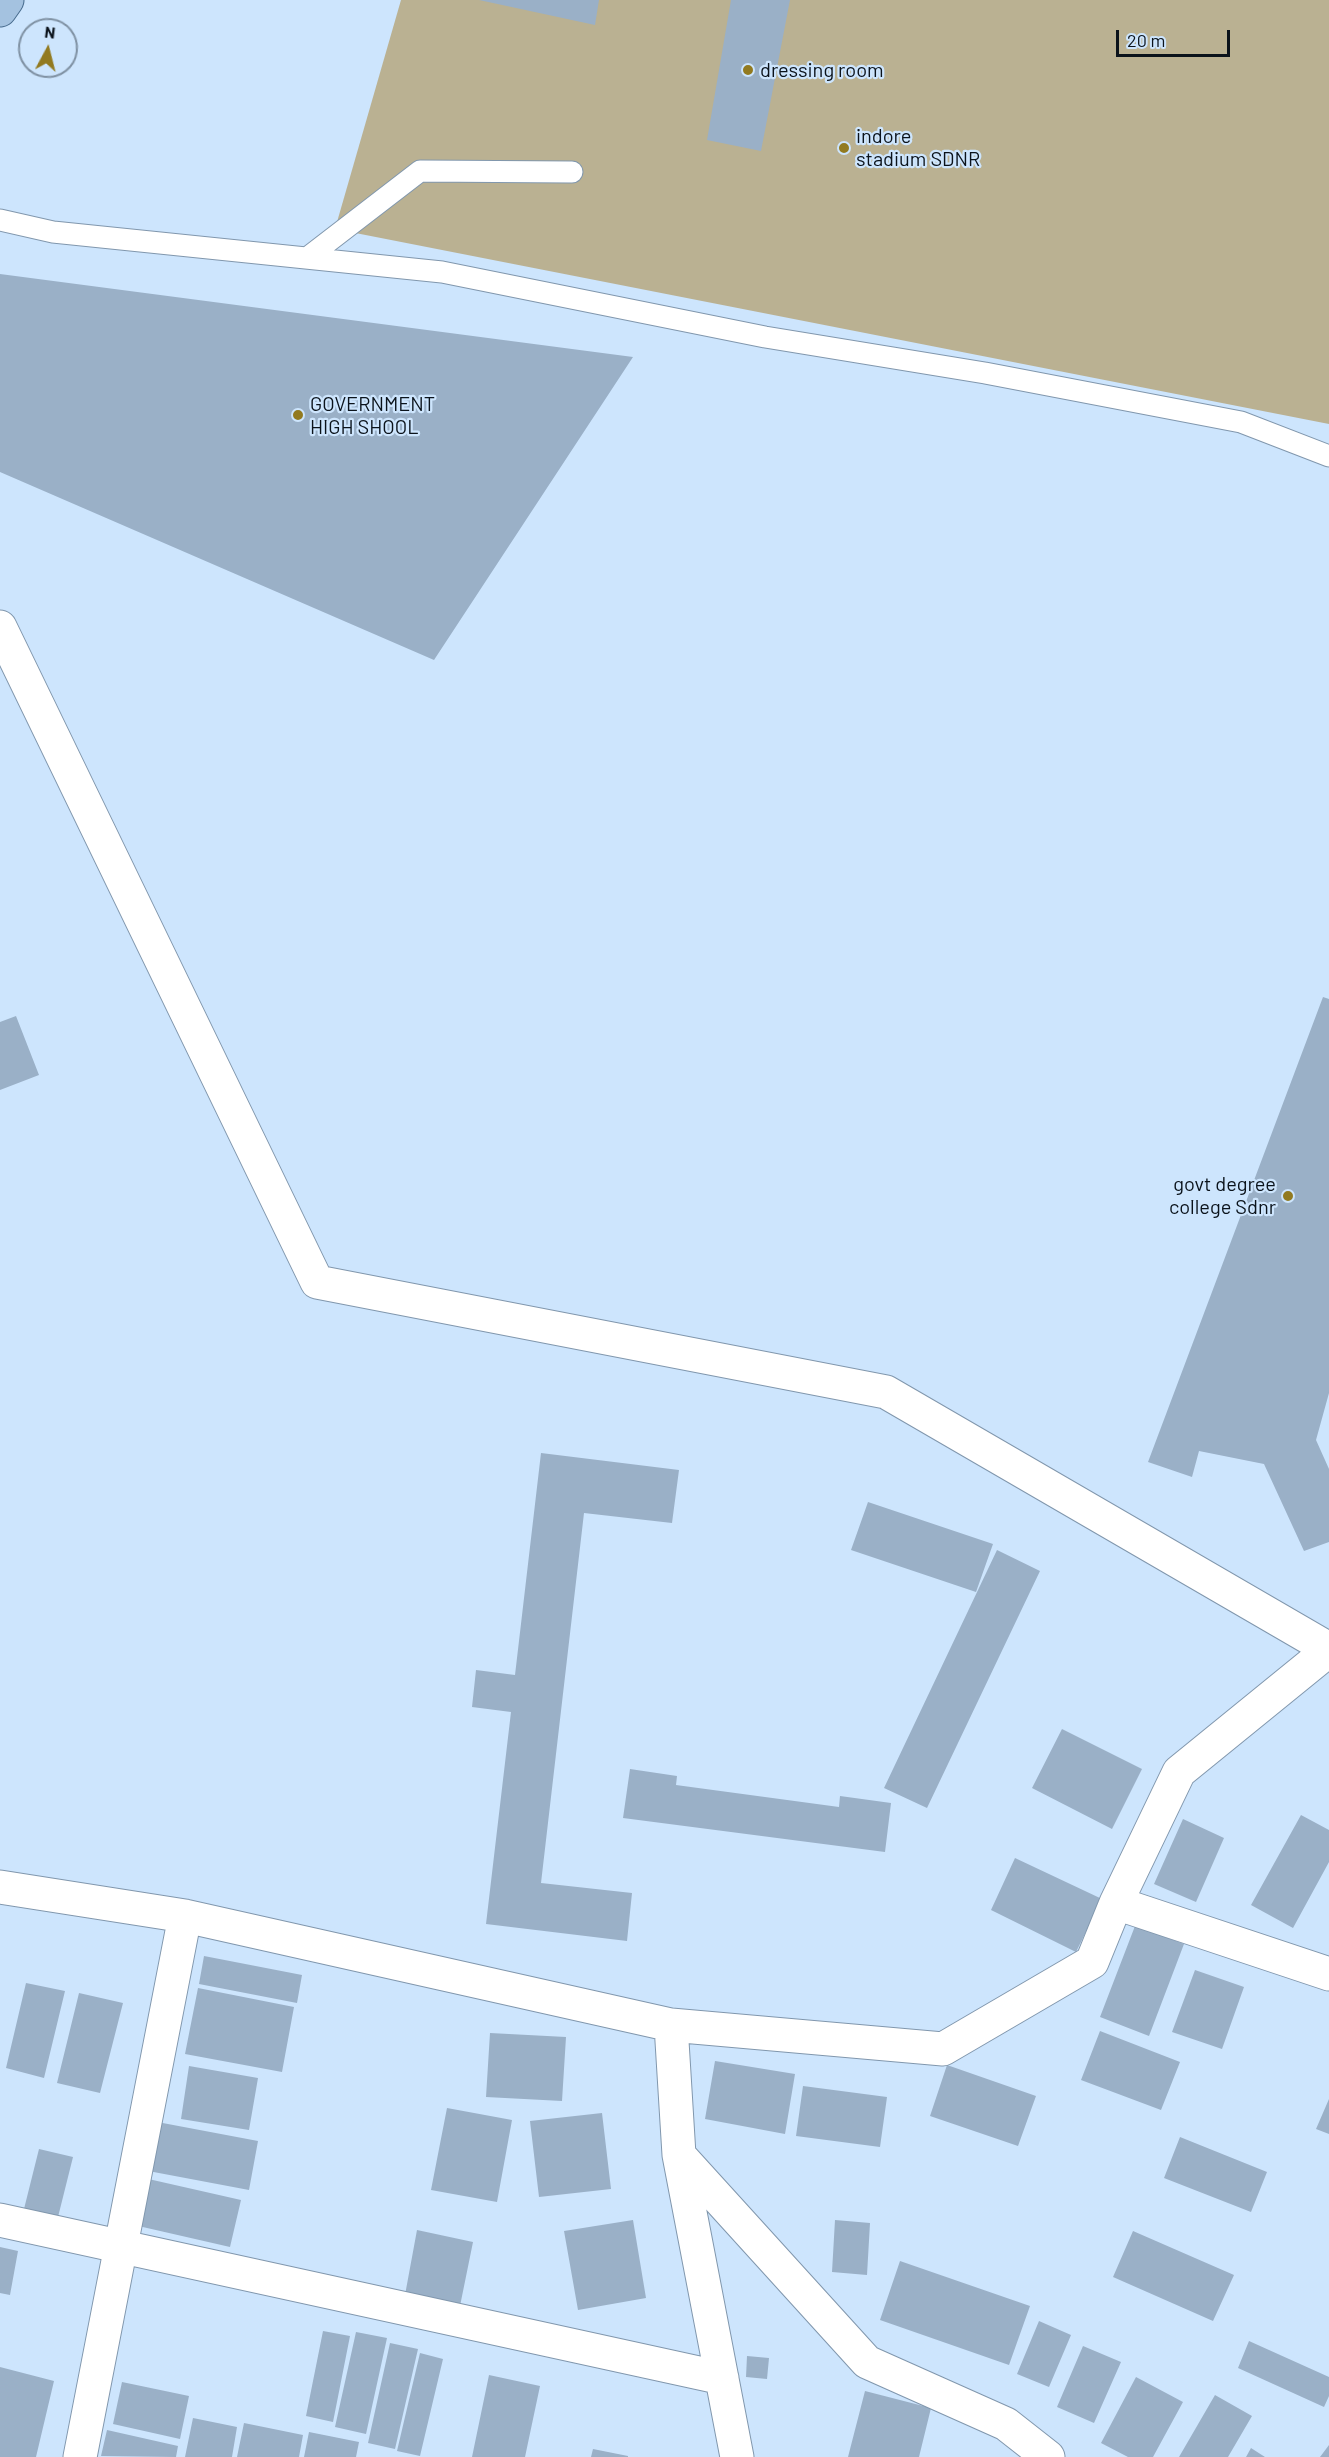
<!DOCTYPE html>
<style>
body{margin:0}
#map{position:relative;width:1329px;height:2457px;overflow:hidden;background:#cde5fd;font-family:Barlow,sans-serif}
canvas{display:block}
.north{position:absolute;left:18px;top:18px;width:60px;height:60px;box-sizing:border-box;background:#cde5fd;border:2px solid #7f91a3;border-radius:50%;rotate:7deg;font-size:16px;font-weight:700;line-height:24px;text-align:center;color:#0b131b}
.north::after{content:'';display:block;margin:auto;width:21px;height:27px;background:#927a20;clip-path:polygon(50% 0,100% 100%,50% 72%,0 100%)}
.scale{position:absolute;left:1116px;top:30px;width:114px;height:27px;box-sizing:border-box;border:3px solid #0b131b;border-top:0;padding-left:8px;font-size:18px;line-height:21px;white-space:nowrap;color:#0b131b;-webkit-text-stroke:4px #cde5fd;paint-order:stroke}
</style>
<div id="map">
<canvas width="1329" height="2457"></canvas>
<div class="north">N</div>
<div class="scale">20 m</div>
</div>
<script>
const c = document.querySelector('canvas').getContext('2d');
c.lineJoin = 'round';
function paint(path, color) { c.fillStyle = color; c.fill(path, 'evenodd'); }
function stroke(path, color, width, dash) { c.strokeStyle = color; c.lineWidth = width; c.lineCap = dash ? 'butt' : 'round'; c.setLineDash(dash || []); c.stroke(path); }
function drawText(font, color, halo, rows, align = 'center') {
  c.font = font + ' Barlow,sans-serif'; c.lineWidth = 4.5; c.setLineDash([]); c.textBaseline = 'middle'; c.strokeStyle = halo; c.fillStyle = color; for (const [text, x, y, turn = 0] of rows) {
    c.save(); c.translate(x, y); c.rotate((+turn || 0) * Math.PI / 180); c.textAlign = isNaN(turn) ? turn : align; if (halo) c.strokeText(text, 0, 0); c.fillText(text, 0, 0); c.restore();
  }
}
const green = new Path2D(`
 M 401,0 L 1329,0 L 1329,424 L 335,229 Z`);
const building = new Path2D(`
 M 479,0 L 599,0 L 595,25 Z
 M 731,0 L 790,0 L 761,151 L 707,140 Z
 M 0,274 L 633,357 L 434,660 L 0,472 Z
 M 1323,997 L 1329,999 L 1329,1393 L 1316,1440 L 1329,1469 L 1329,1542 L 1304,1551 L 1264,1464 L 1199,1451 L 1192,1477 L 1148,1462 Z
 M 16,1016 L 39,1075 L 0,1090 L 0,1022 Z
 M 541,1453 L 679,1470 L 672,1523 L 584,1513 L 541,1883 L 632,1893 L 627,1941 L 486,1924 L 511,1712 L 472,1707 L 476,1670 L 515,1675 Z
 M 868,1502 L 993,1544 L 976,1592 L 851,1550 Z
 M 997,1550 L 1040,1571 L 927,1808 L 884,1788 Z
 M 1062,1729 L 1142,1769 L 1112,1829 L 1032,1788 Z
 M 630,1769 L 677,1776 L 676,1785 L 839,1807 L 840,1796 L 891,1803 L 885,1852 L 623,1818 Z
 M 1301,1815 L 1329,1830 L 1329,1862 L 1293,1928 L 1251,1905 Z
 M 1183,1819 L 1224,1838 L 1196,1902 L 1154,1884 Z
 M 1015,1858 L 1102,1899 L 1076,1952 L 991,1910 Z
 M 1135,1926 L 1184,1944 L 1149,2036 L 1100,2017 Z
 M 204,1956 L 302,1975 L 297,2003 L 199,1984 Z
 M 1195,1970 L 1244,1987 L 1222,2049 L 1172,2032 Z
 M 26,1983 L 65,1991 L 44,2078 L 6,2068 Z
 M 198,1988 L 294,2007 L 282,2072 L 185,2054 Z
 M 79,1993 L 123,2003 L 100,2093 L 57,2083 Z
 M 1100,2031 L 1180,2062 L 1161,2110 L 1081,2080 Z
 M 490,2033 L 566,2037 L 562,2101 L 486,2097 Z
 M 715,2061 L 795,2074 L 785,2134 L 705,2119 Z
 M 947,2065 L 1036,2096 L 1018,2146 L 930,2116 Z
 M 189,2066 L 258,2078 L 249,2130 L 181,2119 Z
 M 803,2086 L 887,2097 L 880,2147 L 796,2136 Z
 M 1329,2099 L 1329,2134 L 1316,2129 Z
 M 447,2108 L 512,2120 L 497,2202 L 431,2190 Z
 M 602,2113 L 611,2189 L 539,2197 L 530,2121 Z
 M 152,2121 L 258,2141 L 249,2190 L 143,2170 Z
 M 1180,2137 L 1267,2172 L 1251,2212 L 1164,2178 Z
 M 39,2149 L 73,2157 L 58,2217 L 24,2209 Z
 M 144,2178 L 241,2200 L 230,2247 L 134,2225 Z
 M 633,2220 L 646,2298 L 578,2310 L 564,2231 Z
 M 835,2220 L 870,2223 L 867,2275 L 832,2272 Z
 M 417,2230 L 473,2242 L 460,2306 L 405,2295 Z
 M 1133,2231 L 1234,2275 L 1213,2321 L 1113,2277 Z
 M 0,2247 L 18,2251 L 10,2295 L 0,2293 Z
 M 900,2261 L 1030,2306 L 1009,2365 L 880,2320 Z
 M 1039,2321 L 1071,2335 L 1049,2387 L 1017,2374 Z
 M 323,2331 L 350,2336 L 333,2422 L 306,2416 Z
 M 356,2332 L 387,2338 L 366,2434 L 335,2427 Z
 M 1249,2341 L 1329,2377 L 1329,2396 L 1324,2407 L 1238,2368 Z
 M 390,2343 L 418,2349 L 395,2449 L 368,2443 Z
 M 1083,2346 L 1121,2362 L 1094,2423 L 1057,2407 Z
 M 420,2353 L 443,2359 L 420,2456 L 397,2451 Z
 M 747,2356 L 769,2358 L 767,2379 L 746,2377 Z
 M 0,2367 L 54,2381 L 36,2457 L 0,2457 Z
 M 489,2375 L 540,2386 L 525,2457 L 472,2457 Z
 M 1136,2377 L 1183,2402 L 1153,2457 L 1128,2457 L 1101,2443 Z
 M 122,2382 L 189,2396 L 180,2439 L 113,2424 Z
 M 865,2391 L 931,2408 L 919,2457 L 848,2457 Z
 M 1215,2395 L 1252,2416 L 1228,2457 L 1179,2457 Z
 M 193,2418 L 237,2427 L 232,2457 L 185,2457 Z
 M 244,2423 L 303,2435 L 299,2457 L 237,2457 Z
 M 107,2430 L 178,2446 L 176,2457 L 101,2456 Z
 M 309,2432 L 359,2442 L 356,2457 L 304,2457 Z
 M 1329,2445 L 1329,2457 L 1320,2457 Z
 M 1251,2448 L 1265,2457 L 1246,2457 Z
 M 593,2449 L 628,2456 L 628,2457 L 591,2457 Z`);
const service = new Path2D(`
 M 0,220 L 53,232 L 442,272 L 765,337 L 985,373 L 1241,422 L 1329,456
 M 307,258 L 420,171 L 572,172`);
const minor = new Path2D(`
 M 0,627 L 317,1282 L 886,1392 L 1329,1649
 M 0,1887 L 185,1916 L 671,2025
 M 1116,1903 L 1329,1974
 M 679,2155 L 737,2457
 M 0,2220 L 722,2378
 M 80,2457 L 185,1916
 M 1048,2457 L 1006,2424 L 867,2362 L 679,2155 L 671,2025 L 943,2049 L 1092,1962 L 1116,1903 L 1179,1772 L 1329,1650`);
const primary = new Path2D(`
 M 0,10 L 7,0`);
const markers = [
 [748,70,6,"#927a20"],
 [844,148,6,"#927a20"],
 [298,415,6,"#927a20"],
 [1288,1196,6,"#927a20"]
];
const poiNames = [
 ["dressing room",760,70],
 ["indore",856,136],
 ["stadium SDNR",856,159],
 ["GOVERNMENT",310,404],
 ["HIGH SHOOL",310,427],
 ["govt degree",1276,1184,"right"],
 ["college Sdnr",1276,1207,"right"]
];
paint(green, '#bab192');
paint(building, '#9ab0c7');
stroke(service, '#8197ad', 23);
stroke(minor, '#8197ad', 35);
stroke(primary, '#476b8d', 35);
stroke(service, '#fff', 21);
stroke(minor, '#fff', 33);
stroke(primary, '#a4c2e0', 33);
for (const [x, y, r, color] of markers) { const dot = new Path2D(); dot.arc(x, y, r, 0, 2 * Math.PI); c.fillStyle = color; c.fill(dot); stroke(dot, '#cde5fd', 2); }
drawText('20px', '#0b131b', '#cde5fd', poiNames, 'left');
</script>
